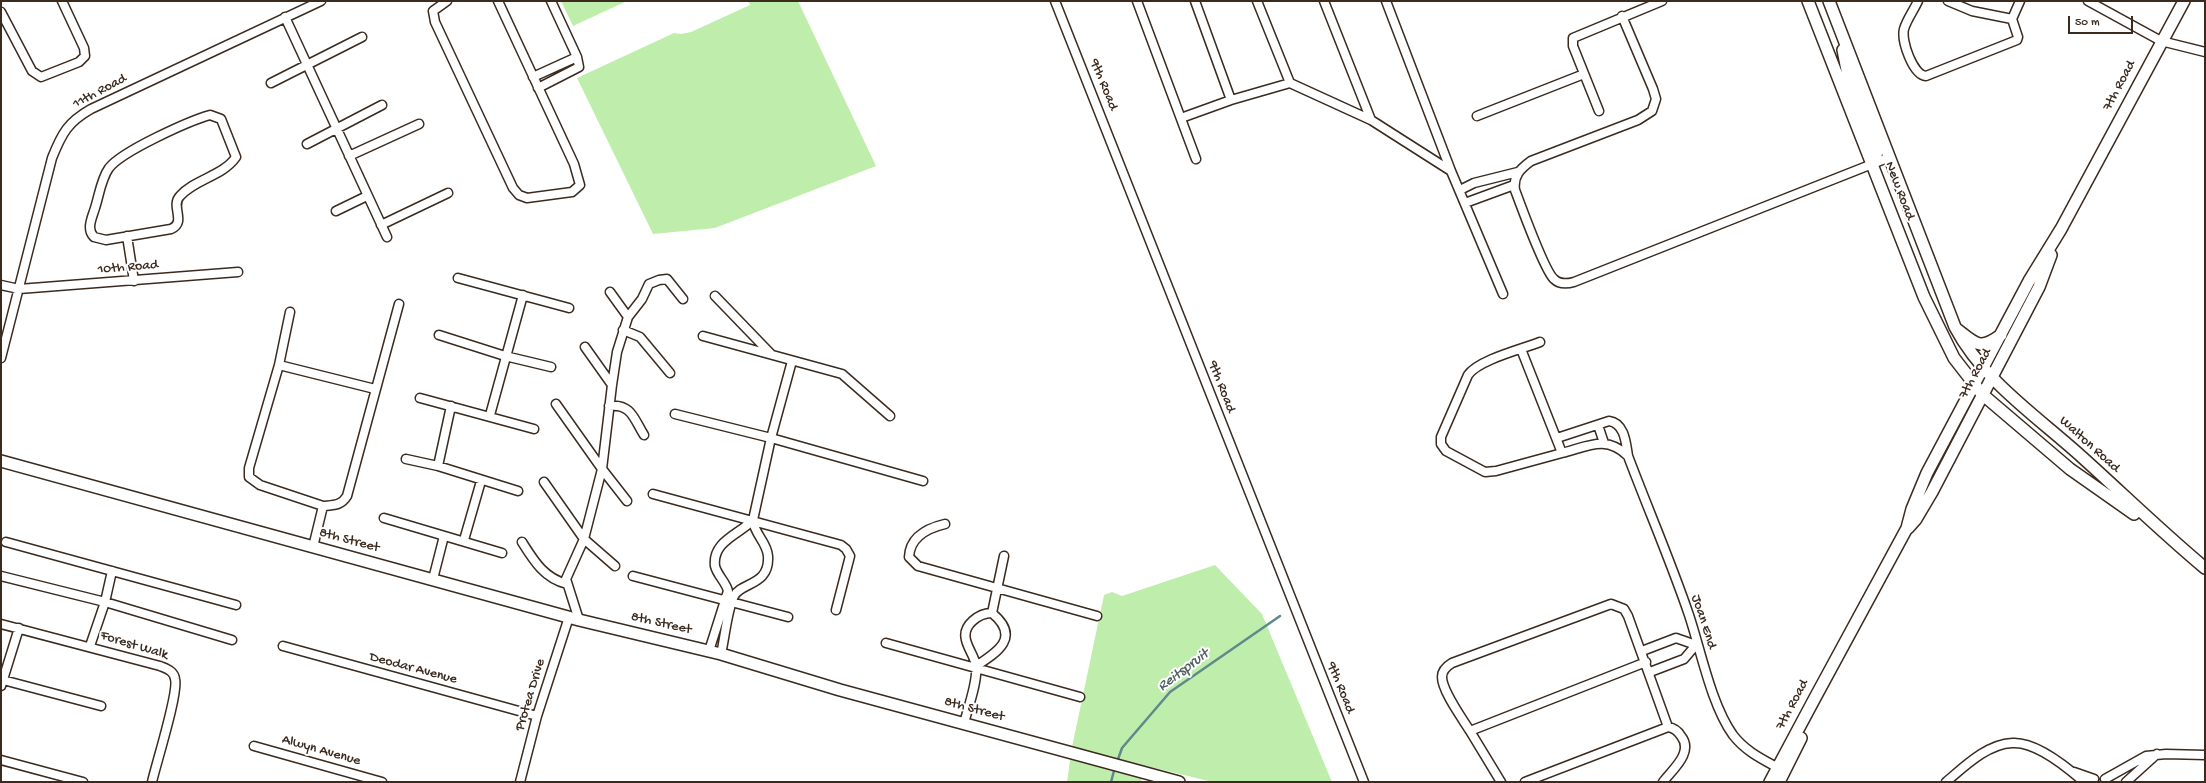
<!DOCTYPE html>
<style>
body{margin:0}
#map{position:relative;width:2206px;height:783px;overflow:hidden;background:#fff;font-family:"Gochi Hand",sans-serif}
canvas{display:block}
.frame{position:absolute;inset:0;border:2px solid #3b2a1e;pointer-events:none}
.scale{position:absolute;left:2068px;top:16px;width:65px;height:18px;box-sizing:border-box;border:2px solid #3b2a1e;border-top:0;padding-left:5px;font-size:12px;line-height:14px;white-space:nowrap;color:#3b2a1e;-webkit-text-stroke:3px #fff;paint-order:stroke}
</style>
<div id="map">
<canvas width="2206" height="783"></canvas>
<div class="frame"></div>
<div class="scale">50 m</div>
</div>
<script>
const c = document.querySelector('canvas').getContext('2d');
c.lineJoin = 'round';
function paint(path, color) { c.fillStyle = color; c.fill(path, 'evenodd'); }
function stroke(path, color, width, dash) { c.strokeStyle = color; c.lineWidth = width; c.lineCap = dash ? 'butt' : 'round'; c.setLineDash(dash || []); c.stroke(path); }
function drawText(font, color, halo, rows, align = 'center') {
  c.font = font + ' "Gochi Hand",sans-serif'; c.lineWidth = 4; c.setLineDash([]); c.textBaseline = 'middle'; c.strokeStyle = halo; c.fillStyle = color; for (const [text, x, y, turn = 0] of rows) {
    c.save(); c.translate(x, y); c.rotate((+turn || 0) * Math.PI / 180); c.textAlign = isNaN(turn) ? turn : align; if (halo) c.strokeText(text, 0, 0); c.fillText(text, 0, 0); c.restore();
  }
}
const green = new Path2D(`
 M 561,1 L 627,1 L 573,26 Z
 M 748,1 L 798,1 L 876,166 L 715,228 L 653,234 L 577,78 L 674,33 L 681,34 L 691,32 L 750,5 Z
 M 1215,565 L 1262,614 L 1332,782 L 1213,782 L 1146,766 L 1141,782 L 1067,782 L 1072,747 L 1104,595 L 1112,592 L 1122,596 Z`);
const stream = new Path2D(`
 M 1117,762 L 1122,748 L 1170,692 L 1280,616
 M 1111,782 L 1115,767`);
const street = new Path2D(`
 M 447,1 L 433,11 L 435,22 L 513,188 L 519,195 L 527,198 L 572,192 L 580,185 L 574,164 L 498,1
 M 1055,1 L 1364,782
 M 1137,1 L 1196,159
 M 1195,1 L 1231,100
 M 1257,1 L 1290,83
 M 1324,1 L 1371,120
 M 1386,1 L 1451,171 L 1503,294
 M 1918,1 C 1914,10 1907,19 1904,29 C 1901,41 1913,75 1926,76 L 2017,40 L 2018,37 L 2012,19 L 2020,1
 M 1948,1 L 1972,11 L 2012,19
 M 2088,1 L 2161,41 L 2205,52
 M 1,12 L 32,71 L 41,77 L 79,62 L 85,56 L 84,48 L 62,1
 M 1622,16 L 1653,89 L 1656,99 L 1652,111 L 1638,120 L 1531,161 C 1520,169 1513,176 1515,190 C 1521,206 1545,272 1554,279 C 1560,285 1567,284 1574,282 L 1890,157
 M 285,17 L 387,237
 M 533,77 L 577,57
 M 271,83 L 362,37
 M 538,88 L 579,67 L 577,57 L 551,1
 M 1599,111 L 1573,46 L 1573,38 L 1662,1
 M 210,115 L 221,119 L 236,157 C 223,176 195,179 180,196 C 170,206 187,222 171,229 L 106,240 L 94,237 C 86,229 92,218 95,208 C 99,196 101,179 109,168 C 122,151 189,121 210,115 Z
 M 1477,116 L 1584,74
 M 1181,118 L 1231,100 L 1290,83 L 1371,120 L 1451,171
 M 307,144 L 382,105
 M 349,156 L 419,124
 M 1460,190 L 1474,183 L 1518,172
 M 1465,203 L 1514,185
 M 336,211 L 367,196
 M 381,225 L 448,193
 M 127,236 L 134,281
 M 458,278 L 569,308
 M 1,285 L 19,289 L 238,272
 M 610,292 L 628,317
 M 715,296 L 771,354
 M 290,312 L 279,365 L 249,468 L 249,477 L 260,485 L 323,506 C 333,505 341,506 347,496 L 399,304
 M 623,330 L 640,337 L 670,373
 M 439,335 L 505,356 L 551,367
 M 703,336 L 842,374 L 890,416
 M 585,347 L 612,385
 M 1521,349 L 1562,453 L 1496,471 L 1485,472 L 1446,451 L 1441,444 L 1441,437 L 1468,375 C 1478,360 1522,349 1540,342
 M 1,358 L 52,158 C 62,133 68,122 91,109 L 321,1
 M 279,365 L 375,389
 M 420,398 L 534,429
 M 556,404 L 602,469 L 627,501
 M 609,406 C 631,403 634,419 644,435
 M 675,414 L 771,438 L 923,481
 M 490,415 L 523,295
 M 1598,425 L 1604,443
 M 1557,438 L 1609,421 C 1625,423 1626,444 1628,456 C 1648,509 1671,562 1689,615 C 1701,651 1711,704 1733,735 C 1746,752 1764,760 1782,770
 M 1562,453 C 1589,446 1606,435 1628,456
 M 406,459 L 438,466 L 518,491
 M 438,466 L 451,406
 M 544,482 L 584,539 L 615,566
 M 653,494 L 841,545 L 846,549 L 850,556 L 836,610
 M 384,518 L 502,553
 M 945,524 C 928,528 910,537 909,557 L 918,566 L 1097,616
 M 464,540 L 481,481
 M 6,542 L 236,605
 M 522,542 C 534,561 544,578 567,584
 M 313,547 L 323,506
 M 1,576 L 105,602 L 232,640
 M 633,576 L 788,617
 M 433,579 L 444,536
 M 992,613 L 1004,556
 M 579,620 L 566,579 L 584,539 L 602,469 L 612,385 L 617,352 L 628,317 L 642,299 L 649,284 L 659,280 L 667,279 L 683,299
 M 1,624 L 160,666 C 167,669 174,671 175,679 C 179,692 156,764 152,782
 M 886,643 L 1080,697
 M 90,646 L 105,602 L 112,571
 M 283,646 L 537,716
 M 709,651 L 728,591 C 726,582 717,575 715,566 C 712,541 740,534 753,520
 M 1642,651 L 1676,638 L 1696,645
 M 721,654 C 725,637 727,611 734,596 C 741,582 770,586 768,556 C 767,542 754,534 753,520 L 771,438 L 792,361
 M 1650,672 L 1684,659 L 1696,645
 M 3,680 L 101,706
 M 1,686 L 19,628
 M 964,723 C 968,708 978,681 976,666 C 975,657 968,649 966,640 C 962,625 979,613 992,613 C 1021,637 998,652 976,666
 M 1470,731 C 1462,718 1442,691 1442,677 C 1442,670 1447,666 1452,663 L 1611,604 L 1624,609 L 1628,616 L 1668,727
 M 254,746 L 382,782
 M 1,760 L 83,782
 M 2074,772 L 2094,779
 M 2105,779 L 2146,756 L 2166,754 L 2205,755
 M 520,782 L 537,716 L 569,617
 M 1501,782 L 1470,731 L 1646,662
 M 1525,782 L 1668,727 C 1674,728 1678,731 1681,736 C 1694,752 1673,769 1663,782
 M 1946,782 C 1964,767 1987,744 2012,743 C 2035,741 2067,767 2084,782
 M 2126,782 L 2157,754`);
const secondary = new Path2D(`
 M 1808,1 L 1924,297 L 1954,358 L 1982,394 L 2070,469 L 2134,514
 M 1829,1 L 1955,327 C 1984,382 2038,417 2083,458 C 2124,495 2163,533 2205,568
 M 1843,50 L 1848,75 L 1876,146 L 1877,152 L 1873,164
 M 1958,330 C 1977,345 1980,350 2001,335
 M 1,461 L 579,620 L 721,654 L 840,690 L 1179,782
 M 1908,528 L 1916,519 L 1932,492 L 2039,287 L 2051,255
 M 1770,782 C 1815,697 1861,613 1907,528 L 1912,509 L 1927,473 L 2029,281 L 2061,229 L 2184,1
 M 1779,782 L 1801,738`);
const streetNames = [
 ["9th Road",1103,85,68],
 ["7th Road",2120,86,-62],
 ["11th Road",100,92,-28],
 ["New Road",1899,191,69],
 ["10th Road",128,268,-5],
 ["7th Road",1976,374,-62],
 ["9th Road",1221,387,69],
 ["Walton Road",2089,445,42],
 ["8th Street",349,541,15],
 ["Joan End",1703,622,72],
 ["8th Street",661,624,13],
 ["Forest Walk",134,646,17],
 ["Deodar Avenue",413,669,15],
 ["9th Road",1340,688,68],
 ["Protea Drive",531,695,-73],
 ["7th Road",1793,705,-62],
 ["8th Street",974,710,15],
 ["Alwyn Avenue",321,751,16]
];
const waterNames = [
 ["Reitspruit",1184,671,-37]
];
paint(green, '#bfeeac');
stroke(stream, '#60898c', 2.5);
stroke(street, '#3b2a1e', 11);
stroke(secondary, '#3b2a1e', 14);
stroke(street, '#fff', 8);
stroke(secondary, '#fff', 11);
drawText('14px', '#3b2a1e', '#fff', streetNames);
drawText('italic 15px', '#51615e', '#fff', waterNames);
</script>
